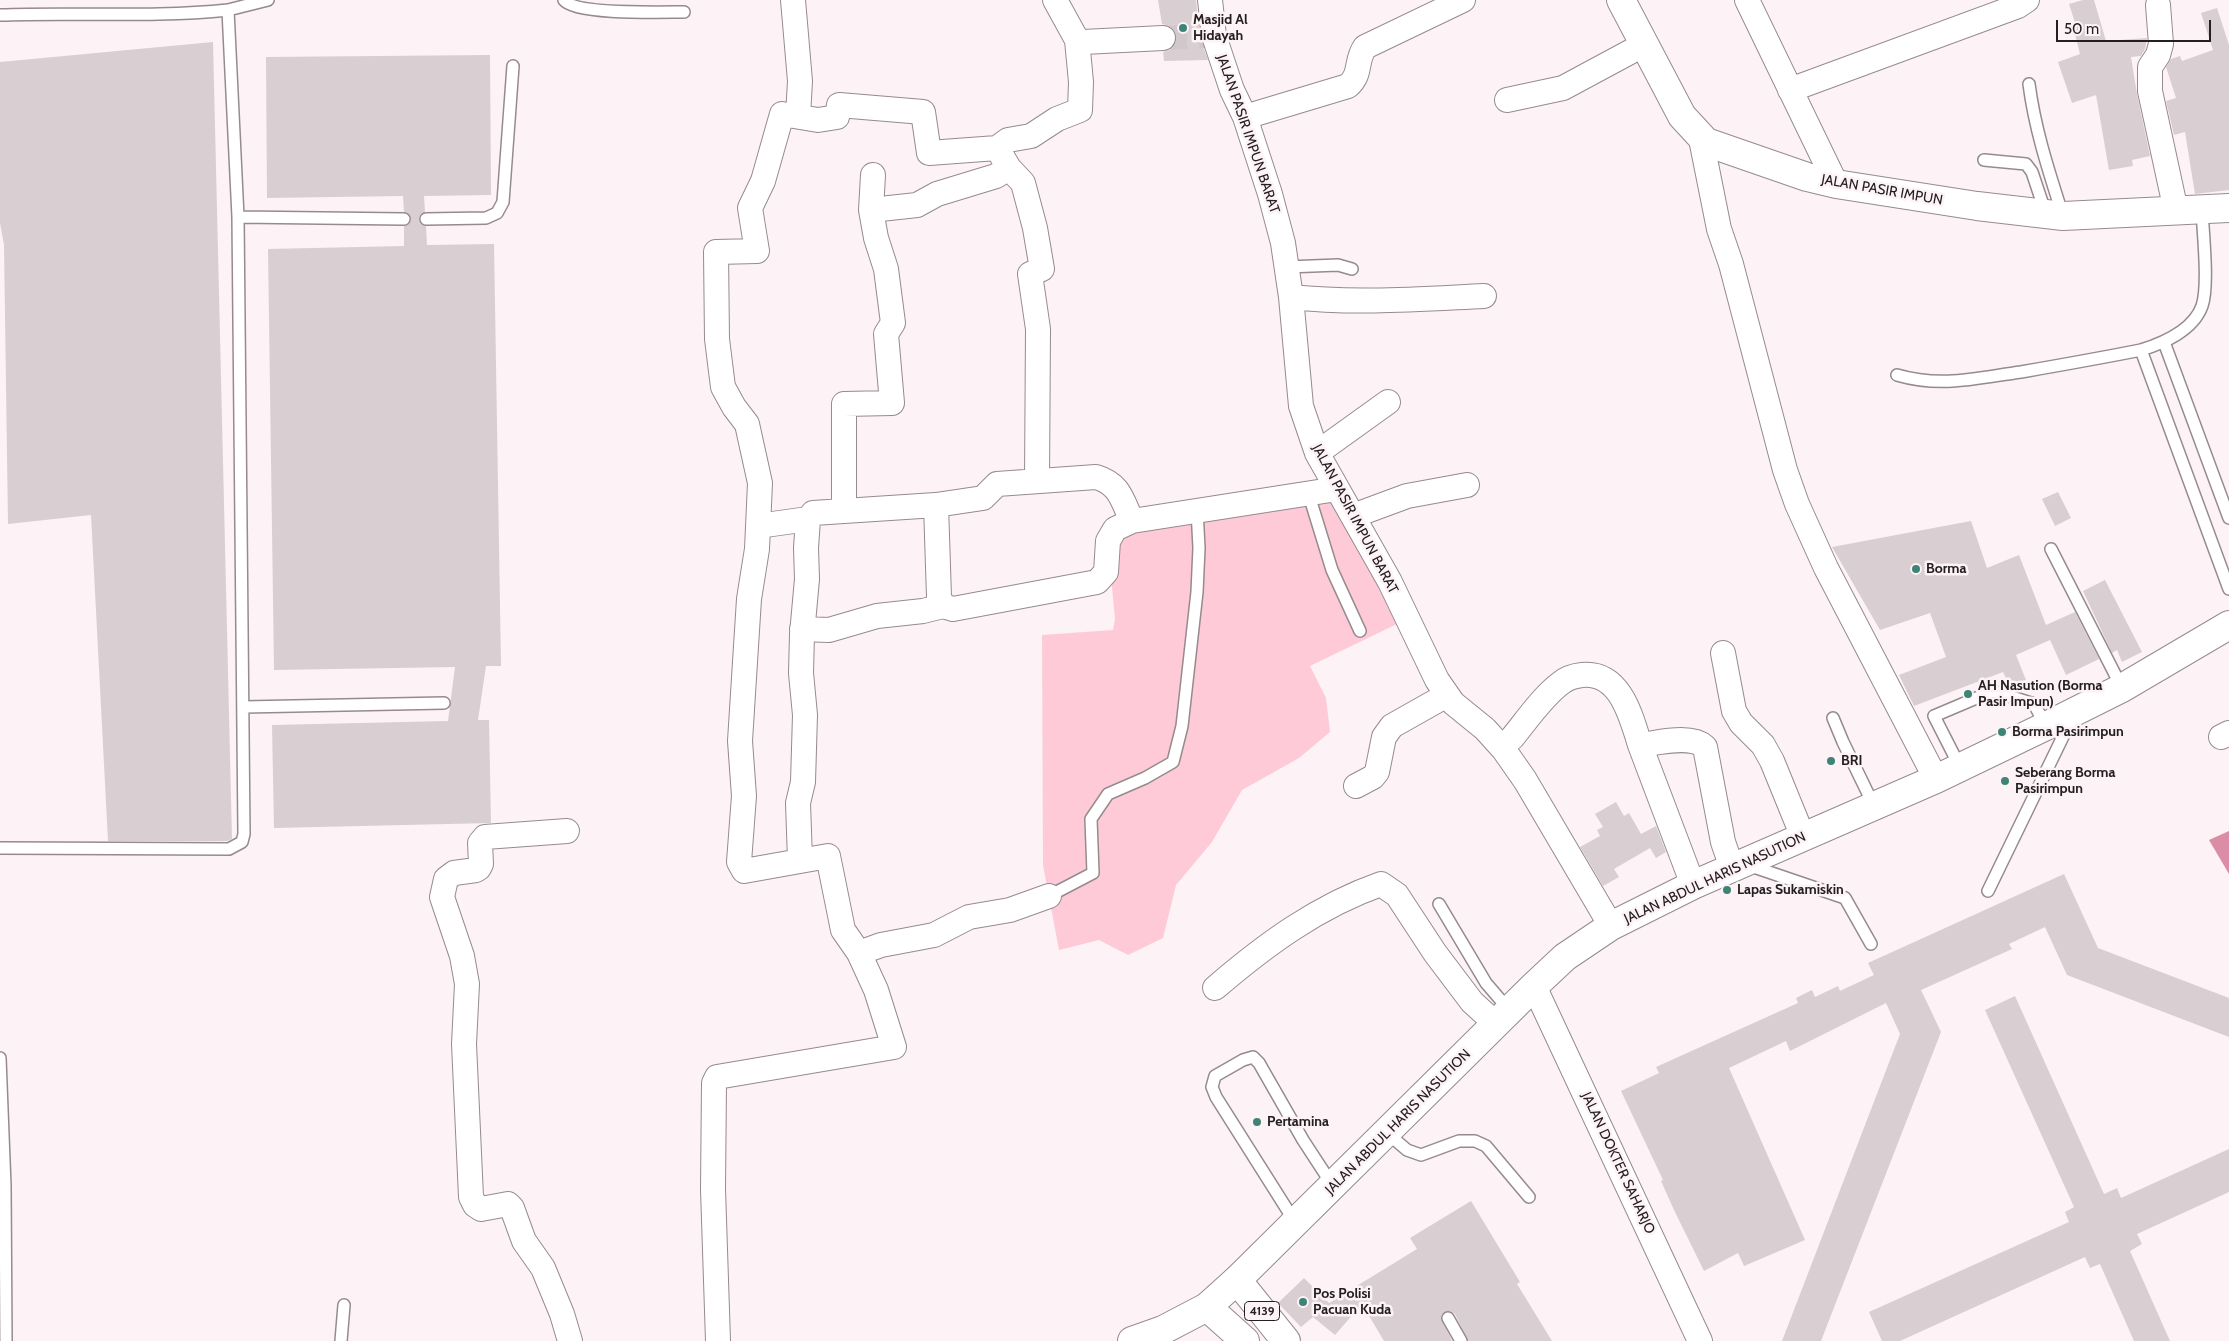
<!DOCTYPE html>
<style>
body{margin:0}
#map{position:relative;width:2229px;height:1341px;overflow:hidden;background:#fdf2f5;font-family:Cabin,sans-serif}
canvas{display:block}
.scale{position:absolute;left:2056px;top:20px;width:155px;height:22px;box-sizing:border-box;border:2px solid #242021;border-top:0;padding-left:6px;font-size:15px;line-height:18px;white-space:nowrap;color:#242021;-webkit-text-stroke:4px #fdf2f5;paint-order:stroke}
</style>
<div id="map">
<canvas width="2229" height="1341"></canvas>
<div class="scale">50 m</div>
</div>
<script>
const c = document.querySelector('canvas').getContext('2d');
c.lineJoin = 'round';
function paint(path, color) { c.fillStyle = color; c.fill(path, 'evenodd'); }
function stroke(path, color, width, dash) { c.strokeStyle = color; c.lineWidth = width; c.lineCap = dash ? 'butt' : 'round'; c.setLineDash(dash || []); c.stroke(path); }
function drawText(font, color, halo, rows, align = 'center') {
  c.font = font + ' Cabin,sans-serif'; c.lineWidth = 5; c.setLineDash([]); c.textBaseline = 'middle'; c.strokeStyle = halo; c.fillStyle = color; for (const [text, x, y, turn = 0] of rows) {
    c.save(); c.translate(x, y); c.rotate((+turn || 0) * Math.PI / 180); c.textAlign = isNaN(turn) ? turn : align; if (halo) c.strokeText(text, 0, 0); c.fillText(text, 0, 0); c.restore();
  }
}
const green = new Path2D(`
 M 1331,496 L 1399,623 L 1310,666 L 1326,698 L 1330,732 L 1299,758 L 1242,790 L 1212,842 L 1176,885 L 1163,938 L 1128,955 L 1099,940 L 1059,950 L 1043,865 L 1042,635 L 1113,630 L 1115,619 L 1108,544 L 1121,534 Z`);
const water = new Path2D(`
 M 2229,831 L 2229,874 L 2209,840 Z`);
const building = new Path2D(`
 M 1158,0 L 1196,0 L 1200,38 L 1208,60 L 1164,61 L 1163,52 L 1170,50 L 1175,45 L 1177,37 L 1175,31 L 1170,26 L 1162,24 Z
 M 2083,0 L 2094,0 L 2106,41 L 2147,38 L 2145,49 L 2141,56 L 2131,57 L 2137,94 L 2150,156 L 2132,160 L 2133,166 L 2109,170 L 2096,95 L 2072,103 L 2058,62 L 2080,54 L 2074,30 L 2077,29 L 2069,4 Z
 M 2217,8 L 2229,45 L 2229,190 L 2195,194 L 2185,132 L 2174,135 L 2166,101 L 2176,98 L 2166,67 L 2171,59 L 2180,56 L 2182,61 L 2213,50 L 2201,13 Z
 M 213,42 L 232,839 L 227,841 L 108,841 L 91,515 L 8,524 L 4,245 L 0,223 L 0,62 Z
 M 490,55 L 491,195 L 424,196 L 425,212 L 420,215 L 419,219 L 420,223 L 426,226 L 427,245 L 494,244 L 501,666 L 486,666 L 478,720 L 489,720 L 491,823 L 274,828 L 272,725 L 448,721 L 455,667 L 274,670 L 268,249 L 404,246 L 404,226 L 410,223 L 411,219 L 408,213 L 404,212 L 403,196 L 267,198 L 266,57 Z
 M 2058,492 L 2071,518 L 2055,526 L 2042,499 Z
 M 1971,521 L 1987,568 L 2019,555 L 2046,625 L 2075,612 L 2099,659 L 2066,675 L 2050,640 L 2016,655 L 2026,680 L 2010,686 L 2003,672 L 1914,706 L 1899,675 L 1946,657 L 1930,613 L 1880,630 L 1832,547 Z
 M 2105,580 L 2142,652 L 2122,662 L 2117,650 L 2112,653 L 2083,591 Z
 M 1616,802 L 1624,816 L 1629,813 L 1641,834 L 1656,826 L 1666,852 L 1656,858 L 1650,848 L 1614,869 L 1619,877 L 1603,886 L 1580,847 L 1600,836 L 1597,830 L 1603,827 L 1595,814 Z
 M 2064,874 L 2098,948 L 2229,998 L 2229,1037 L 2067,975 L 2045,927 L 2009,944 L 2012,949 L 1921,990 L 1941,1032 L 1821,1341 L 1782,1341 L 1900,1034 L 1886,1003 L 1790,1051 L 1786,1041 L 1729,1068 L 1805,1240 L 1744,1266 L 1738,1253 L 1704,1271 L 1674,1210 L 1661,1181 L 1663,1180 L 1621,1091 L 1659,1073 L 1656,1067 L 1798,1003 L 1796,998 L 1812,990 L 1815,997 L 1838,986 L 1840,991 L 1874,975 L 1868,963 Z
 M 2015,996 L 2104,1194 L 2117,1188 L 2121,1198 L 2229,1149 L 2229,1192 L 2137,1234 L 2142,1244 L 2130,1251 L 2170,1341 L 2134,1341 L 2100,1264 L 2090,1268 L 2085,1257 L 1900,1341 L 1882,1341 L 1869,1312 L 2069,1222 L 2065,1212 L 2074,1207 L 1985,1010 Z
 M 1471,1201 L 1520,1282 L 1517,1284 L 1552,1341 L 1468,1341 L 1455,1314 L 1449,1311 L 1442,1314 L 1441,1318 L 1452,1341 L 1384,1341 L 1362,1304 L 1335,1335 L 1313,1317 L 1301,1327 L 1278,1303 L 1304,1278 L 1329,1303 L 1417,1249 L 1410,1238 Z`);
const minorTunnel = new Path2D(`
 M 1163,38 L 1205,36`);
const service = new Path2D(`
 M 564,0 C 575,15 663,12 684,12
 M 228,10 L 268,0
 M 0,15 C 76,12 153,18 228,10 L 238,217 L 244,834 L 242,842 L 229,849 L 0,848
 M 2029,84 C 2035,130 2049,172 2063,216
 M 1984,160 L 2026,164 L 2032,172 L 2046,214
 M 238,217 L 404,219
 M 426,219 L 486,218 L 497,213 L 503,202 L 513,66
 M 1287,267 L 1338,265 L 1352,269
 M 2164,342 L 2229,518
 M 2141,350 L 2229,589
 M 1897,375 C 1941,388 1977,378 2021,372 C 2061,365 2101,358 2141,350 C 2163,343 2193,331 2202,306 C 2209,286 2203,233 2202,210
 M 1308,492 L 1332,570 L 1360,631
 M 2051,549 L 2122,688
 M 244,707 L 444,703
 M 1833,718 L 1843,742 L 1874,806
 M 1960,767 L 1934,716 L 1993,691 L 2034,704 L 2046,726
 M 1748,865 L 1845,898 L 1871,944
 M 1988,891 L 2071,720
 M 1049,896 L 1093,873 L 1091,819 L 1108,794 L 1145,778 L 1173,762 L 1182,726 L 1197,592 L 1199,548 L 1197,510
 M 1439,904 L 1486,983 L 1510,1011
 M 0,1058 L 5,1186 L 6,1341
 M 1387,1133 L 1407,1150 L 1421,1155 L 1459,1141 L 1475,1141 L 1486,1146 L 1529,1197
 M 1295,1222 L 1216,1097 L 1212,1087 L 1215,1076 L 1243,1060 L 1253,1057 L 1259,1063 L 1303,1140 L 1333,1186
 M 1448,1318 L 1461,1341
 M 341,1341 L 344,1305`);
const minor = new Path2D(`
 M 793,0 L 800,81 L 798,116
 M 1055,0 L 1077,40 L 1083,42 L 1163,38
 M 1210,0 L 1214,36 L 1232,90 L 1245,117 L 1270,194 L 1283,243 L 1291,297 L 1301,406 L 1317,453 L 1390,582 L 1437,680 L 1453,703 L 1485,729 L 1504,750 L 1525,780 L 1611,926
 M 1747,0 L 1836,184
 M 2158,5 L 2161,44 L 2158,55 L 2150,67 L 2150,91 L 2176,211
 M 1790,90 L 2018,6 L 2027,0
 M 1507,100 L 1563,88 L 1643,45
 M 1245,117 L 1348,86 C 1362,74 1355,61 1365,47 L 1463,0
 M 1701,139 L 1719,229 L 1731,264 L 1785,470 L 1797,504 L 1826,568 L 1936,779
 M 997,148 L 1009,168 L 1023,183 L 1035,228 L 1042,269 L 1030,274 L 1038,329 L 1037,481
 M 871,210 L 917,205 L 937,194 L 996,176 L 1009,168
 M 1291,297 C 1356,304 1420,299 1484,296
 M 1317,453 L 1388,402
 M 936,505 L 939,597 L 943,606 L 953,609 L 1097,582 L 1106,572 L 1108,541 L 1115,529 L 1132,521 L 1337,489
 M 844,510 L 844,404 L 892,403 L 886,334 L 893,323 L 886,269 L 876,238 L 871,210 L 873,175
 M 1353,516 L 1407,496 L 1467,485
 M 758,526 L 808,519 L 813,513 L 936,505 L 983,498 L 997,484 L 1096,477 C 1120,484 1122,500 1132,521
 M 802,629 L 829,630 L 877,616 L 923,611 L 943,606
 M 1723,653 L 1734,711 L 1741,723 L 1763,745 L 1772,761 L 1803,837
 M 2221,737 L 2229,733
 M 1512,738 C 1526,721 1543,696 1561,683 C 1567,678 1573,676 1582,675 C 1620,671 1631,716 1640,745 C 1658,743 1691,734 1705,747 L 1723,842 L 1732,868
 M 1640,745 L 1693,885
 M 1356,786 L 1373,777 L 1377,772 L 1384,737 L 1392,726 L 1447,695
 M 567,831 L 485,837 L 480,843 L 481,864 L 479,868 L 476,870 L 454,873 L 446,879 L 442,897 L 462,956 L 467,984 L 464,1044 L 471,1197 L 475,1205 L 481,1209 L 508,1204 L 512,1208 L 524,1241 L 543,1268 L 562,1314 L 570,1341
 M 800,860 L 798,803 L 803,782 L 805,715 L 801,673 L 802,634 L 807,579 L 806,548 L 808,519
 M 859,953 L 881,945 L 934,935 L 969,917 L 1010,910 L 1049,896
 M 1534,986 L 1700,1341
 M 1215,988 C 1265,945 1318,906 1381,884 L 1397,895 L 1435,953 L 1472,1002 L 1496,1024
 M 718,1341 L 713,1189 L 714,1083 L 717,1077 L 894,1047 L 876,990 L 859,953 L 843,930 L 828,856 L 744,871 L 739,862 L 744,796 L 740,741 L 749,599 L 757,549 L 760,483 L 747,424 L 734,407 L 723,387 L 717,339 L 716,252 L 757,251 L 750,208 L 763,181 L 782,114 L 818,120 L 837,117 L 839,105 L 923,112 L 929,153 L 997,148 L 1008,140 L 1031,136 L 1057,119 L 1080,110 L 1081,82 L 1077,40`);
const tertiary = new Path2D(`
 M 1621,0 L 1682,116 L 1706,142 L 1807,177 L 1836,184 L 1977,206 L 2063,216 L 2229,208`);
const primary = new Path2D(`
 M 1237,1280 L 1286,1341
 M 1207,1307 L 1245,1341`);
const trunk = new Path2D(`
 M 1132,1341 L 1163,1330 L 1207,1307 L 1237,1280 L 1534,986 L 1565,957 L 1611,926 L 1693,885 L 1936,779 L 2046,726 L 2122,688 L 2229,625`);
const markers = [
 [1183,28,5,"#3f8377"],
 [1916,569,5,"#3f8377"],
 [1968,694,5,"#3f8377"],
 [2002,732,5,"#3f8377"],
 [1831,761,5,"#3f8377"],
 [2005,781,5,"#3f8377"],
 [1727,890,5,"#3f8377"],
 [1257,1122,5,"#3f8377"],
 [1303,1302,5,"#3f8377"]
];
const shields = [
 [1262,1311,35]
];
const shieldNames = [
 ["4139",1262,1311]
];
const poiNames = [
 ["Masjid Al",1193,20],
 ["Hidayah",1193,36],
 ["Borma",1926,569],
 ["AH Nasution (Borma",1978,686],
 ["Pasir Impun)",1978,702],
 ["Borma Pasirimpun",2012,732],
 ["BRI",1841,761],
 ["Seberang Borma",2015,773],
 ["Pasirimpun",2015,789],
 ["Lapas Sukamiskin",1737,890],
 ["Pertamina",1267,1122],
 ["Pos Polisi",1313,1294],
 ["Pacuan Kuda",1313,1310]
];
const streetNames = [
 ["JALAN PASIR IMPUN BARAT",1248,134,71],
 ["JALAN PASIR IMPUN",1882,190,10],
 ["JALAN PASIR IMPUN BARAT",1355,519,62],
 ["JALAN ABDUL HARIS NASUTION",1715,878,-25],
 ["JALAN ABDUL HARIS NASUTION",1398,1122,-45],
 ["JALAN DOKTER SAHARJO",1618,1163,65]
];
paint(green, '#fecad8');
paint(water, '#da8da4');
paint(building, '#d9ced1');
stroke(minorTunnel, '#d2c8cb', 24, [24, 12]);
stroke(service, '#958b8d', 14);
stroke(minor, '#958b8d', 26);
stroke(tertiary, '#958b8d', 30);
stroke(primary, '#958b8d', 30);
stroke(trunk, '#958b8d', 30);
stroke(service, '#fff', 11);
stroke(minor, '#fff', 24);
stroke(tertiary, '#fff', 28);
stroke(primary, '#fff', 28);
stroke(trunk, '#fff', 28);
for (const [x, y, r, color] of markers) { const dot = new Path2D(); dot.arc(x, y, r, 0, 2 * Math.PI); c.fillStyle = color; c.fill(dot); stroke(dot, '#fdf2f5', 2); }
for (const [x, y, w] of shields) { const box = new Path2D(); box.roundRect(x - w / 2, y - 9.5, w, 19, 4); c.fillStyle = '#fdf2f5'; c.fill(box); stroke(box, '#242021', 1); }
drawText('bold 12px', '#242021', null, shieldNames);
drawText('bold 14px', '#242021', '#fdf2f5', poiNames, 'left');
drawText('14px', '#242021', '#fdf2f5', streetNames);
</script>
